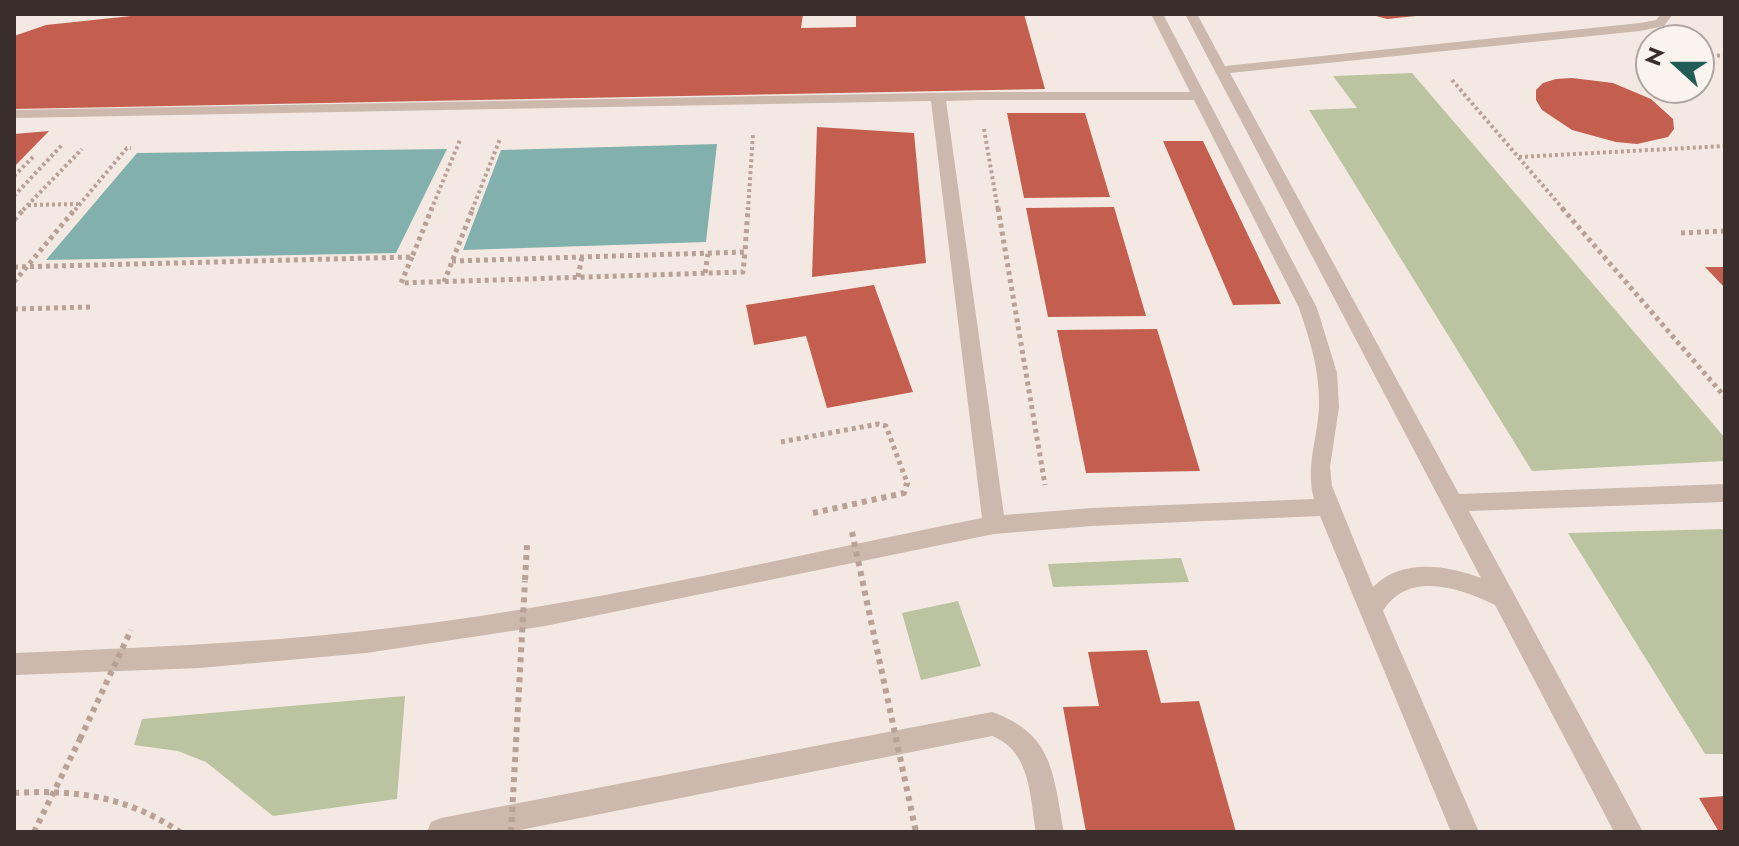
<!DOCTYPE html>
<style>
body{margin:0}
#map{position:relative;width:1739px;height:846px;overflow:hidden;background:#f3e9e2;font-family:Jost,sans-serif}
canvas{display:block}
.frame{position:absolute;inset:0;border:16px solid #3a2e2c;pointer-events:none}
.north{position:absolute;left:1635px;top:24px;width:80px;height:80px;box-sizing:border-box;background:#fbf4ee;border:2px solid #aea5a0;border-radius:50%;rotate:291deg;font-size:22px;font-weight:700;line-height:32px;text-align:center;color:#3a2e2c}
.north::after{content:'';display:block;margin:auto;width:28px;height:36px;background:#215c59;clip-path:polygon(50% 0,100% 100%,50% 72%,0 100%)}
</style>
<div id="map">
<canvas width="1739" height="846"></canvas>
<div class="frame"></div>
<div class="north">N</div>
</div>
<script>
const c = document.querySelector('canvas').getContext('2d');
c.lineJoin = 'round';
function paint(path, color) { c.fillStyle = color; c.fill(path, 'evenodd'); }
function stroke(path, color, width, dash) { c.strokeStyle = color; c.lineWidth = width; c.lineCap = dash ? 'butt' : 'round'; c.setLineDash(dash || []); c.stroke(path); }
const green = new Path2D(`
 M 1412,73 L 1725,438 L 1725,461 L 1532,471 L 1309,110 L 1357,108 L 1333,76 Z
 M 1725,529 L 1725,754 L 1705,754 L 1568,533 Z
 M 1181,558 L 1189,582 L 1053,587 L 1048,564 Z
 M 958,601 L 981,666 L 921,680 L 902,613 Z
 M 405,696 L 397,799 L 273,816 L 206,762 L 178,751 L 134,745 L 142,719 Z`);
const water = new Path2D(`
 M 717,144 L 706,242 L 463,250 L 501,150 Z
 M 447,149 L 396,253 L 46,260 L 137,153 Z`);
const building = new Path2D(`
 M 150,14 L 803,14 L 801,28 L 856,27 L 856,14 L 1024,14 L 1045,89 L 14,109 L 14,36 L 46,25 Z
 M 1369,14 L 1416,14 L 1416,16 L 1387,19 Z
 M 1572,78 L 1613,83 L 1651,99 L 1673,119 L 1674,129 L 1668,137 L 1637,144 L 1616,142 L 1572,130 L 1542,110 L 1536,100 L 1536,90 L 1543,83 L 1556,79 Z
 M 1007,113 L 1085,113 L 1110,197 L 1024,198 Z
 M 817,127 L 914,133 L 926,263 L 812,277 Z
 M 49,131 L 14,167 L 14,134 Z
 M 1163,141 L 1203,141 L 1281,304 L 1233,305 Z
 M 1114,207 L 1146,316 L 1048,317 L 1026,208 Z
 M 1705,267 L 1725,267 L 1725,288 Z
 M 874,285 L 913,392 L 827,408 L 806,336 L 754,345 L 746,305 Z
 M 1157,329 L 1200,471 L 1086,473 L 1057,330 Z
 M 1147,650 L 1161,703 L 1199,701 L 1236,832 L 1086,832 L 1063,707 L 1099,706 L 1088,652 Z
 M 1725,796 L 1725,832 L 1719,832 L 1699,798 Z`);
const pathFar2 = new Path2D(`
 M 1699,57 L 1725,55
 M 1452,80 L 1564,210
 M 984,129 L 998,210
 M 1519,157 L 1725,146
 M 14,176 L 33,157
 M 14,196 L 62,145
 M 28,205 L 78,204
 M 23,210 L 82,149
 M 75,210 L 127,148 L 131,148
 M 431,210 L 460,140
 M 472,210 L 500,139
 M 748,210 L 753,134`);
const pathFar1 = new Path2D(`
 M 998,208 L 1045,485
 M 1562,208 L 1725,397
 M 14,220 L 25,208
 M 1681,233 L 1725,231
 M 412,257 L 401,283 L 743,272 L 745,252
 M 452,261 L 745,252 L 748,208
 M 14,267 L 412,257 L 432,208
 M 705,273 L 708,254
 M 578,277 L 582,257
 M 14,282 L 76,208
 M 444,282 L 473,208
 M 14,309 L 91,307
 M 781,442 L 878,424 L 886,426 L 908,485`);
const path = new Path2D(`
 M 813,513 L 904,493 L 907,483
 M 525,580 L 527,545
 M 14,793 C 76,789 128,797 180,832
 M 34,832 L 80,739`);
const minor = new Path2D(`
 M 1151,14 L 1163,14 L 1317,308 L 1337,373 L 1339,407 L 1330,467 L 1332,486 L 1373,587 C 1402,558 1446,565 1481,578 L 1185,14 L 1197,14 L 1225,66 L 1640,23 L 1656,20 L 1661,14 L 1673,14 L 1664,26 L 1640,31 L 1230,73 L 1459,494 L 1725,484 L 1725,502 L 1469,511 L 1643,832 L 1614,832 L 1495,605 C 1460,588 1408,570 1383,611 L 1479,832 L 1451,832 L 1320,516 L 1092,526 L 994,534 L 545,626 L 366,653 L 200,668 L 14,675 L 14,653 C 131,648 247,644 364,631 C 572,609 777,559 982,518 L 931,101 L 14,118 L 14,110 L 979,92 L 1190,92 ZM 979,100 L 1194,100 L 1299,308 C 1310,340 1320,372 1319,406 C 1318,438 1305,466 1314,499 L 1092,508 L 1004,515 L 946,101 Z
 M 992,712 C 1054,734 1053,774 1064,832 L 1036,832 C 1030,797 1031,751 992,736 L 510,832 L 427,832 L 431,822 L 441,818 Z`);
const pathBridge = new Path2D(`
 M 852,532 L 916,832
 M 80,739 L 131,630
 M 511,832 L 525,581`);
paint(green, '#bbc3a1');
paint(water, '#81b0ad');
paint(building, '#c45e4f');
stroke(pathFar2, '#b8a197', 4, [3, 3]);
stroke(pathFar1, '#b8a197', 5, [4, 4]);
stroke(path, '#b8a197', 6, [5, 5]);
paint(minor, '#ccb8ad');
stroke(pathBridge, '#b8a197', 6, [5, 5]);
</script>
